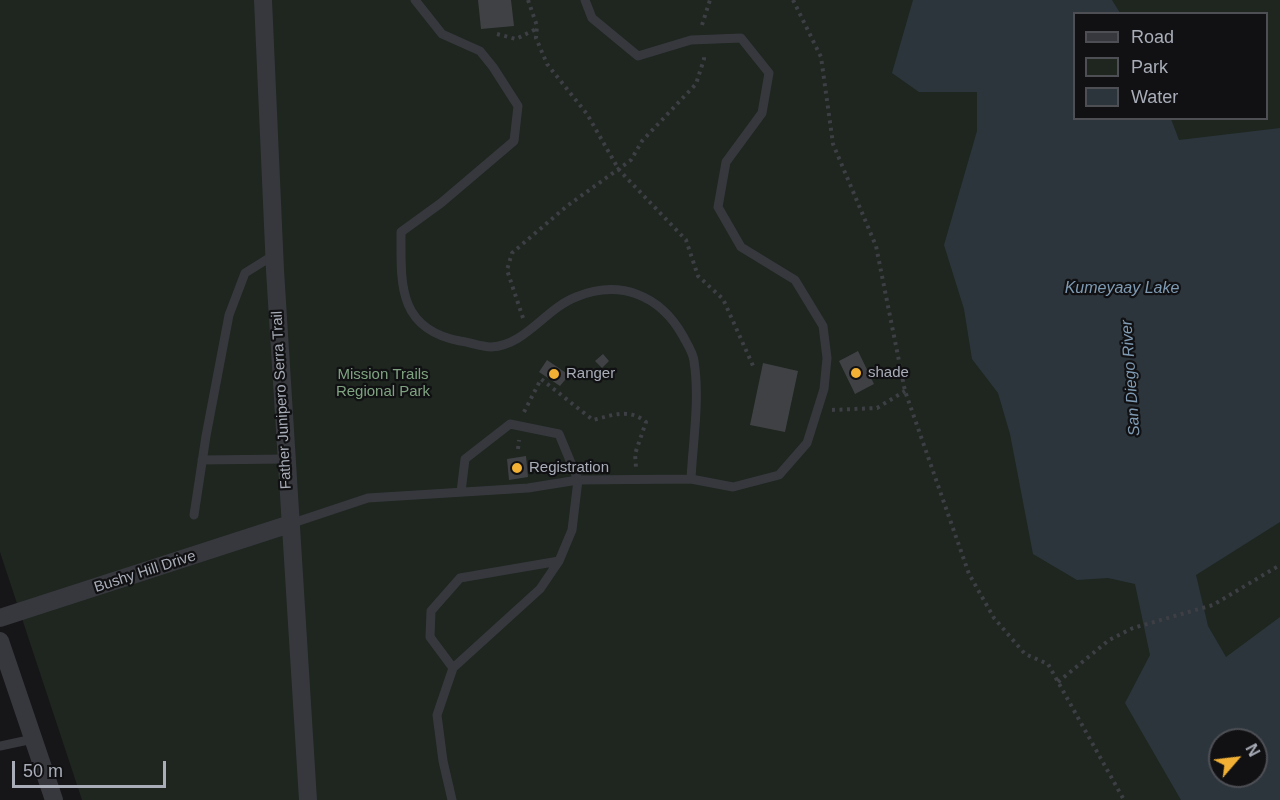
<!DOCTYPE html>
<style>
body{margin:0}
#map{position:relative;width:1280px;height:800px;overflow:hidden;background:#161618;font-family:Helvetica,sans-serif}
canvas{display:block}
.legend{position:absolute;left:1073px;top:12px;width:195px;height:108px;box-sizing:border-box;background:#111113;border:2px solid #4d4f55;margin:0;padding:8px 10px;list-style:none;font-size:18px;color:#a8adb8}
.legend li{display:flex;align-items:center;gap:12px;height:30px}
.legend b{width:30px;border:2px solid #4d4f55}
.north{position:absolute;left:1208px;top:728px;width:60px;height:60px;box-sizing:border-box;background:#111113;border:2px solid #4d4f55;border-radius:50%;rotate:62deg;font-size:16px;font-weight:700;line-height:24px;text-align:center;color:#a8adb8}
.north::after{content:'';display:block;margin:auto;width:21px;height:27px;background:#f2b134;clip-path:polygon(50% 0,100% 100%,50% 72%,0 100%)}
.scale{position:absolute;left:12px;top:761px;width:154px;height:27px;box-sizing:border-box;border:3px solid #a8adb8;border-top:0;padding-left:8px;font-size:18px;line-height:21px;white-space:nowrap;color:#a8adb8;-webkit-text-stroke:4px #111113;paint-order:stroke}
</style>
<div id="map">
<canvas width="1280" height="800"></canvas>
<ul class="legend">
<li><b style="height:8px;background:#37383d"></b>Road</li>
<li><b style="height:16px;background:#1e261f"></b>Park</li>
<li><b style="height:16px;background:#2c353c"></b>Water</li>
</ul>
<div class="north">N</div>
<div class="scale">50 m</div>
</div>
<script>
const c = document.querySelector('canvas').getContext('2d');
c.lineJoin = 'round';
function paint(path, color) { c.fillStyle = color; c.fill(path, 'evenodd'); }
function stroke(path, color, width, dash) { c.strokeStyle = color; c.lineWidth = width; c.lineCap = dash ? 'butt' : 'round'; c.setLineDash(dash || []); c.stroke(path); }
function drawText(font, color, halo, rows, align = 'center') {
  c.font = font + ' Helvetica,sans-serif'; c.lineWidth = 4.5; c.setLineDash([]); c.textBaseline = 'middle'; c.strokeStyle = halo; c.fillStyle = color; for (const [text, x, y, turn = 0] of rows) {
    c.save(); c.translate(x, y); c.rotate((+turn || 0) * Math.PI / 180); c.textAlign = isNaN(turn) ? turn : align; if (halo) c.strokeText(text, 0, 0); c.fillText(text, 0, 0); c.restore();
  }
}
const green = new Path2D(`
 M 0,0 L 1280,0 L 1280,800 L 82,800 L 0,552 ZM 1074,14 L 1266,14 L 1266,118 L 1074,118 ZM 1220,740 L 1256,740 L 1256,776 L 1220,776 Z`);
const water = new Path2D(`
 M 913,0 L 1112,0 L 1120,13 L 1074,14 L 1074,118 L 1171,119 L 1179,140 L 1280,128 L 1280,522 L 1196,575 L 1208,626 L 1226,657 L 1280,617 L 1280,800 L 1181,800 L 1125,703 L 1150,655 L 1135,584 L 1108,578 L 1077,580 L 1033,554 L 1010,434 L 998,393 L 972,359 L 964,309 L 944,245 L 977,131 L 977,92 L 919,92 L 892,73 ZM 1220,740 L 1256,740 L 1256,776 L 1220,776 Z`);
const building = new Path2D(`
 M 478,0 L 511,0 L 514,26 L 481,29 Z
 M 858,351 L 874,384 L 855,394 L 839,361 Z
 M 603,354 L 609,361 L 602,368 L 595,361 Z
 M 547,360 L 569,375 L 560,386 L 539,372 Z
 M 763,363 L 798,371 L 785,432 L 750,425 Z
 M 526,456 L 528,477 L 509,480 L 507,459 Z`);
const path = new Path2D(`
 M 528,0 L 537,26 L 536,38 L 547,64 L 587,114 L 619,170 L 686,240 L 698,276 L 723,299 L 754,368
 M 793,0 L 821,57 L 833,144 L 876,246 L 905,391 L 969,574 L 994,618 L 1025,654 L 1048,664 L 1124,800
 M 702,25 L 710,0
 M 497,34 L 516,39 L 536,29
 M 523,318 L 507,270 L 512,253 L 567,206 L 631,160 L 642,141 L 696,84 L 704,59 L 704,53
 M 832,410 L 877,408 L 905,391
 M 524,412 L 541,379 L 593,420 C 613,415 629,408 646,422 L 635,454 L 636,467
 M 518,449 L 519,440
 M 1058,682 L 1109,640 L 1133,628 L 1213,605 L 1280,565`);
const lane = new Path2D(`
 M 415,0 L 442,34 L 480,51 L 493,67 L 518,106 L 514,141 L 441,203 L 401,232 C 401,283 397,329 460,341 C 469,342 481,347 491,347 C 526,345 545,309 576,297 C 620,279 660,295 683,336 C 687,344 693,352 694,361 C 700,400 693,440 691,479
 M 202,460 L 286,459
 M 194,515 L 206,436 L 229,315 L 245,273 L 274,255
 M 290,524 L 368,498 L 528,488 L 578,480 L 691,479 L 733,487 L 779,475 L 807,443 L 824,389 L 827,358 L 823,326 L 795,280 L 741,247 L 718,207 L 726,162 L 762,113 L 769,73 L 741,38 L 691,40 L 638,56 L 592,18 L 585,0
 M 453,668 L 430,637 L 431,611 L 460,578 L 559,561
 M 0,746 L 33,739
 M 452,800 L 443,761 L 437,715 L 453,668 L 540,589 L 559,561 L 572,530 L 578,480 L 559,434 L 510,424 L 465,459 L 461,492`);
const street = new Path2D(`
 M 263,0 L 275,270 L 308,800
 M 0,618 L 290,524
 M 0,641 L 54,800`);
const markers = [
 [856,373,6,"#f2b134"],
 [554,374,6,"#f2b134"],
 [517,468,6,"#f2b134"]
];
const poiNames = [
 ["shade",868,373],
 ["Ranger",566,374],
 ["Registration",529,468]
];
const parkNames = [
 ["Mission Trails",383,375],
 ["Regional Park",383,392]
];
const streetNames = [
 ["Father Junipero Serra Trail",282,400,-93],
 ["Bushy Hill Drive",145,572,-18]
];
const waterNames = [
 ["Kumeyaay Lake",1122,289],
 ["San Diego River",1131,378,-94]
];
paint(green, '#1e261f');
paint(water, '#2c353c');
paint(building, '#404145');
stroke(path, '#3d3f44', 4, [3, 4.5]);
stroke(lane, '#37383d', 9);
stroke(street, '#37383d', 18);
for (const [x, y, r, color] of markers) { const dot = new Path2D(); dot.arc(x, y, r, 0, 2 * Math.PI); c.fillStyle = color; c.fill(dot); stroke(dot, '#111113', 2); }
drawText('15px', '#a8adb8', '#111113', poiNames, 'left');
drawText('15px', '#7fa381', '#111113', parkNames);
drawText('15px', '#a8adb8', '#111113', streetNames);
drawText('italic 16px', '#7f9bb3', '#111113', waterNames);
</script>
